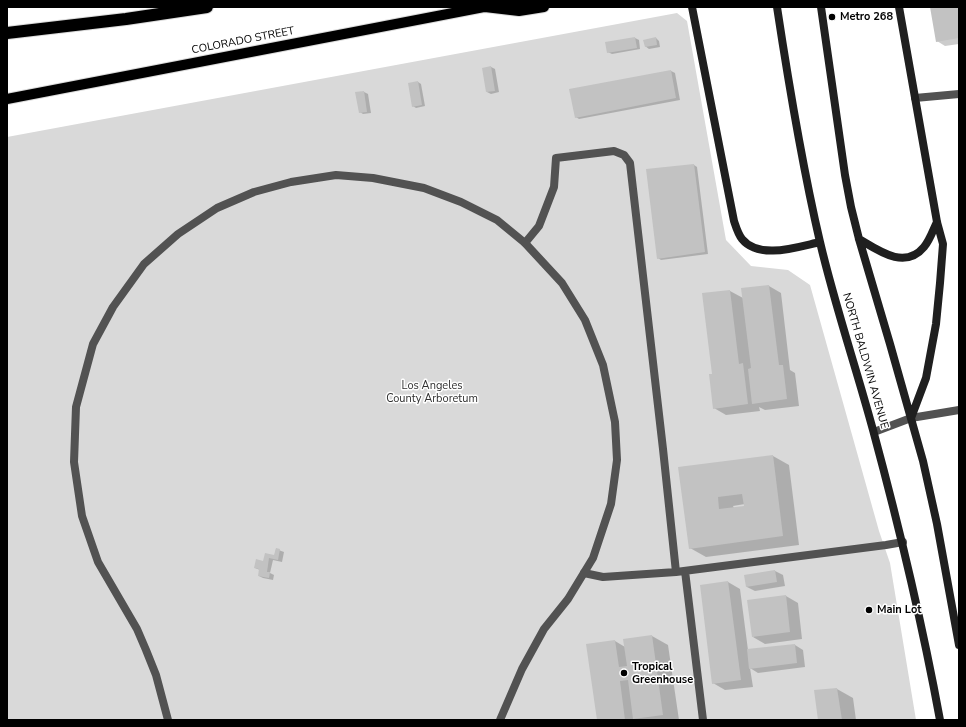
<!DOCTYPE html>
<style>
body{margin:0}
#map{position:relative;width:966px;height:727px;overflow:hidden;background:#fff;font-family:"Nunito Sans",sans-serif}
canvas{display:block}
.frame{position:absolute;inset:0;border:8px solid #000;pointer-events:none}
</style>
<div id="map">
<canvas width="966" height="727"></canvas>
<div class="frame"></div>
</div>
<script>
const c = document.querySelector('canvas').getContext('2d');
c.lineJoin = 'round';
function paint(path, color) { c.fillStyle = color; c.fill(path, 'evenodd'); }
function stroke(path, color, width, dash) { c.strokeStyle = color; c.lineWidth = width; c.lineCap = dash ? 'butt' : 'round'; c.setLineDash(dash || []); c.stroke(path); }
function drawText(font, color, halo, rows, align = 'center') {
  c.font = font + ' "Nunito Sans",sans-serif'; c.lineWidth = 3; c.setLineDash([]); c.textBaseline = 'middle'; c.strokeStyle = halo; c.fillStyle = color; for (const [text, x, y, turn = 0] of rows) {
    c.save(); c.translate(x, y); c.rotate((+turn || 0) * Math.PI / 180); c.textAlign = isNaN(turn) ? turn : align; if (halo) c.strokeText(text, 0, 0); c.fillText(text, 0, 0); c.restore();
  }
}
const green = new Path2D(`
 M 677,13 L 687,21 L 726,240 L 751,266 L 788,270 L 810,285 L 879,531 L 890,563 L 916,720 L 7,720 L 7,137 Z`);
const shadow = new Path2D(`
 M 931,7 L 959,7 L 959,44 L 945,46 L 937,41 Z
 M 635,38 L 639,40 L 640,49 L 612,54 L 608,52 Z
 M 656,38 L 659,41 L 660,47 L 649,49 L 645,46 Z
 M 491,67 L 495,69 L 499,92 L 491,94 L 487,92 Z
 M 671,71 L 675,73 L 680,100 L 579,119 L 576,117 Z
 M 418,82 L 421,84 L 425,106 L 416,108 L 413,106 Z
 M 364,92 L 368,94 L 371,113 L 363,114 L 360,112 Z
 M 694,165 L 697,167 L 708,254 L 661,260 L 658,258 Z
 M 769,286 L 781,293 L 790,370 L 795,373 L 799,406 L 765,410 L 759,407 L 760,411 L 726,415 L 714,408 L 713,374 L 730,291 L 743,298 Z
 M 773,456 L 789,465 L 799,545 L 706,557 L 690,548 L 679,468 ZM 745,504 L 745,507 L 734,508 L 733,506 Z
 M 276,549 L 284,552 L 282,562 L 273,560 L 270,573 L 274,575 L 273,580 L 263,578 L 259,576 L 260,570 L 255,568 L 264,562 L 266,554 L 275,556 Z
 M 775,571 L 783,575 L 785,586 L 755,591 L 747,587 L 745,576 Z
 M 728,582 L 740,589 L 748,650 L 795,645 L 803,650 L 805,667 L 758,673 L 750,668 L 753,687 L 725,690 L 713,683 Z
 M 786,596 L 798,603 L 802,639 L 765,644 L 753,637 Z
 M 652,636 L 668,645 L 679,720 L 598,720 L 588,645 L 615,641 L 625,647 Z
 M 837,689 L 853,698 L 856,720 L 819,720 Z`);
const building = new Path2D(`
 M 930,7 L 959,7 L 959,38 L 936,42 Z
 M 635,37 L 637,48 L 607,53 L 605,42 Z
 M 656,37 L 657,45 L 645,47 L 643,40 Z
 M 491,66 L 495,91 L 486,92 L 482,68 Z
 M 671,70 L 676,98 L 575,118 L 569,89 Z
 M 418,81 L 422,105 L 412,107 L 408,83 Z
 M 364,91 L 367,112 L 359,113 L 355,92 Z
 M 694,164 L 705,252 L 657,259 L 646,169 Z
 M 769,285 L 779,365 L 783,365 L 787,399 L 752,404 L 748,369 L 751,368 L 741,288 Z
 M 730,290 L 739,364 L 743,363 L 748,404 L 713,409 L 709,374 L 712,374 L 702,293 Z
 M 773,455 L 783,536 L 689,549 L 678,467 ZM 742,494 L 744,506 L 719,509 L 718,497 Z
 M 276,548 L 280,549 L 278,560 L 269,558 L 267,572 L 270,572 L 269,578 L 258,576 L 259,569 L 254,568 L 256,559 L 263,561 L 265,553 L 274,555 Z
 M 775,570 L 777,582 L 746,587 L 744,575 Z
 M 728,581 L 741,680 L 712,684 L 700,585 Z
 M 786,595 L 790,632 L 752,637 L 747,600 Z
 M 652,635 L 663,715 L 633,719 L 628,680 L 620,681 L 625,720 L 597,720 L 586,644 L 615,640 L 619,667 L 627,666 L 623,639 Z
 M 795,644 L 797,663 L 749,669 L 747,649 Z
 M 837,688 L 842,720 L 818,720 L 814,690 Z`);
const lane = new Path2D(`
 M 525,243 L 539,226 L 554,187 L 556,158 L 614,151 L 624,155 L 630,163 L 663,449 L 676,572
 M 685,571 L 703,720
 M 584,573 L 603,577 L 676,572 L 886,545 L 903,542`);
const street = new Path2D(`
 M 915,98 L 959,94
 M 874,432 L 911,418 L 959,410
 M 168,720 L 156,675 L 146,650 L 137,629 L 98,562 L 82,516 L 74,462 L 76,407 L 93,344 L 113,307 L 144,264 L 178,234 L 217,208 L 254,192 L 291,182 L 336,175 L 373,178 L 424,188 L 461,202 L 497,220 L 525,243 L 562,283 L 585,320 L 603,365 L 615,422 L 617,460 L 611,504 L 593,558 L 568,599 L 544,629 L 522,669 L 500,720`);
const secondary = new Path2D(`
 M 692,7 L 734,221 C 736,227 738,234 742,239 C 759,260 797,247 820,242
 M 777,7 C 789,86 802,165 820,242 C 835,306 856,367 873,430 C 899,526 922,622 940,720
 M 821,7 L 845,175 L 851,207 L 859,239 L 890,344 L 923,461 L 937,524 L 959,645
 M 899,7 L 937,222 L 943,244 L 940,283 L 936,324 L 926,378 L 911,418
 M 859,239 C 879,251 905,270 924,247 C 930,240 933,230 937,222`);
const primary = new Path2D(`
 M 485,7 L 519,11 L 544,7
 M 7,99 L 484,7`);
const highway = new Path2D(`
 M 7,33 L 126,19 L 207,7`);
const markers = [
 [832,17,4,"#000"],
 [869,610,4,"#000"],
 [624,673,4,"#000"]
];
const poiNames = [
 ["Metro 268",840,17],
 ["Main Lot",877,610],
 ["Tropical",632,667],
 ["Greenhouse",632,680]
];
const streetNames = [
 ["COLORADO STREET",243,41,-11],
 ["NORTH BALDWIN AVENUE",865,361,74]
];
const parkNames = [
 ["Los Angeles",432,386],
 ["County Arboretum",432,399]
];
paint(green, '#d9d9d9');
paint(shadow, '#0003');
paint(building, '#c2c2c2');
stroke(primary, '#dbdbdb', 12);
stroke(highway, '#dbdbdb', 14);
stroke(lane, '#525252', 8);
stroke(street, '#525252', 8);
stroke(secondary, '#1f1f1f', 8);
stroke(primary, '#000', 10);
stroke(highway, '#000', 12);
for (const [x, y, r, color] of markers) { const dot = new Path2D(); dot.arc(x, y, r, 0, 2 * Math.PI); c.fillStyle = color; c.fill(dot); stroke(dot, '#fff', 1.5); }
drawText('bold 11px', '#000', '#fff', poiNames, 'left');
drawText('11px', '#000', '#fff', streetNames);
drawText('11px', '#303030', '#fff', parkNames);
</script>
